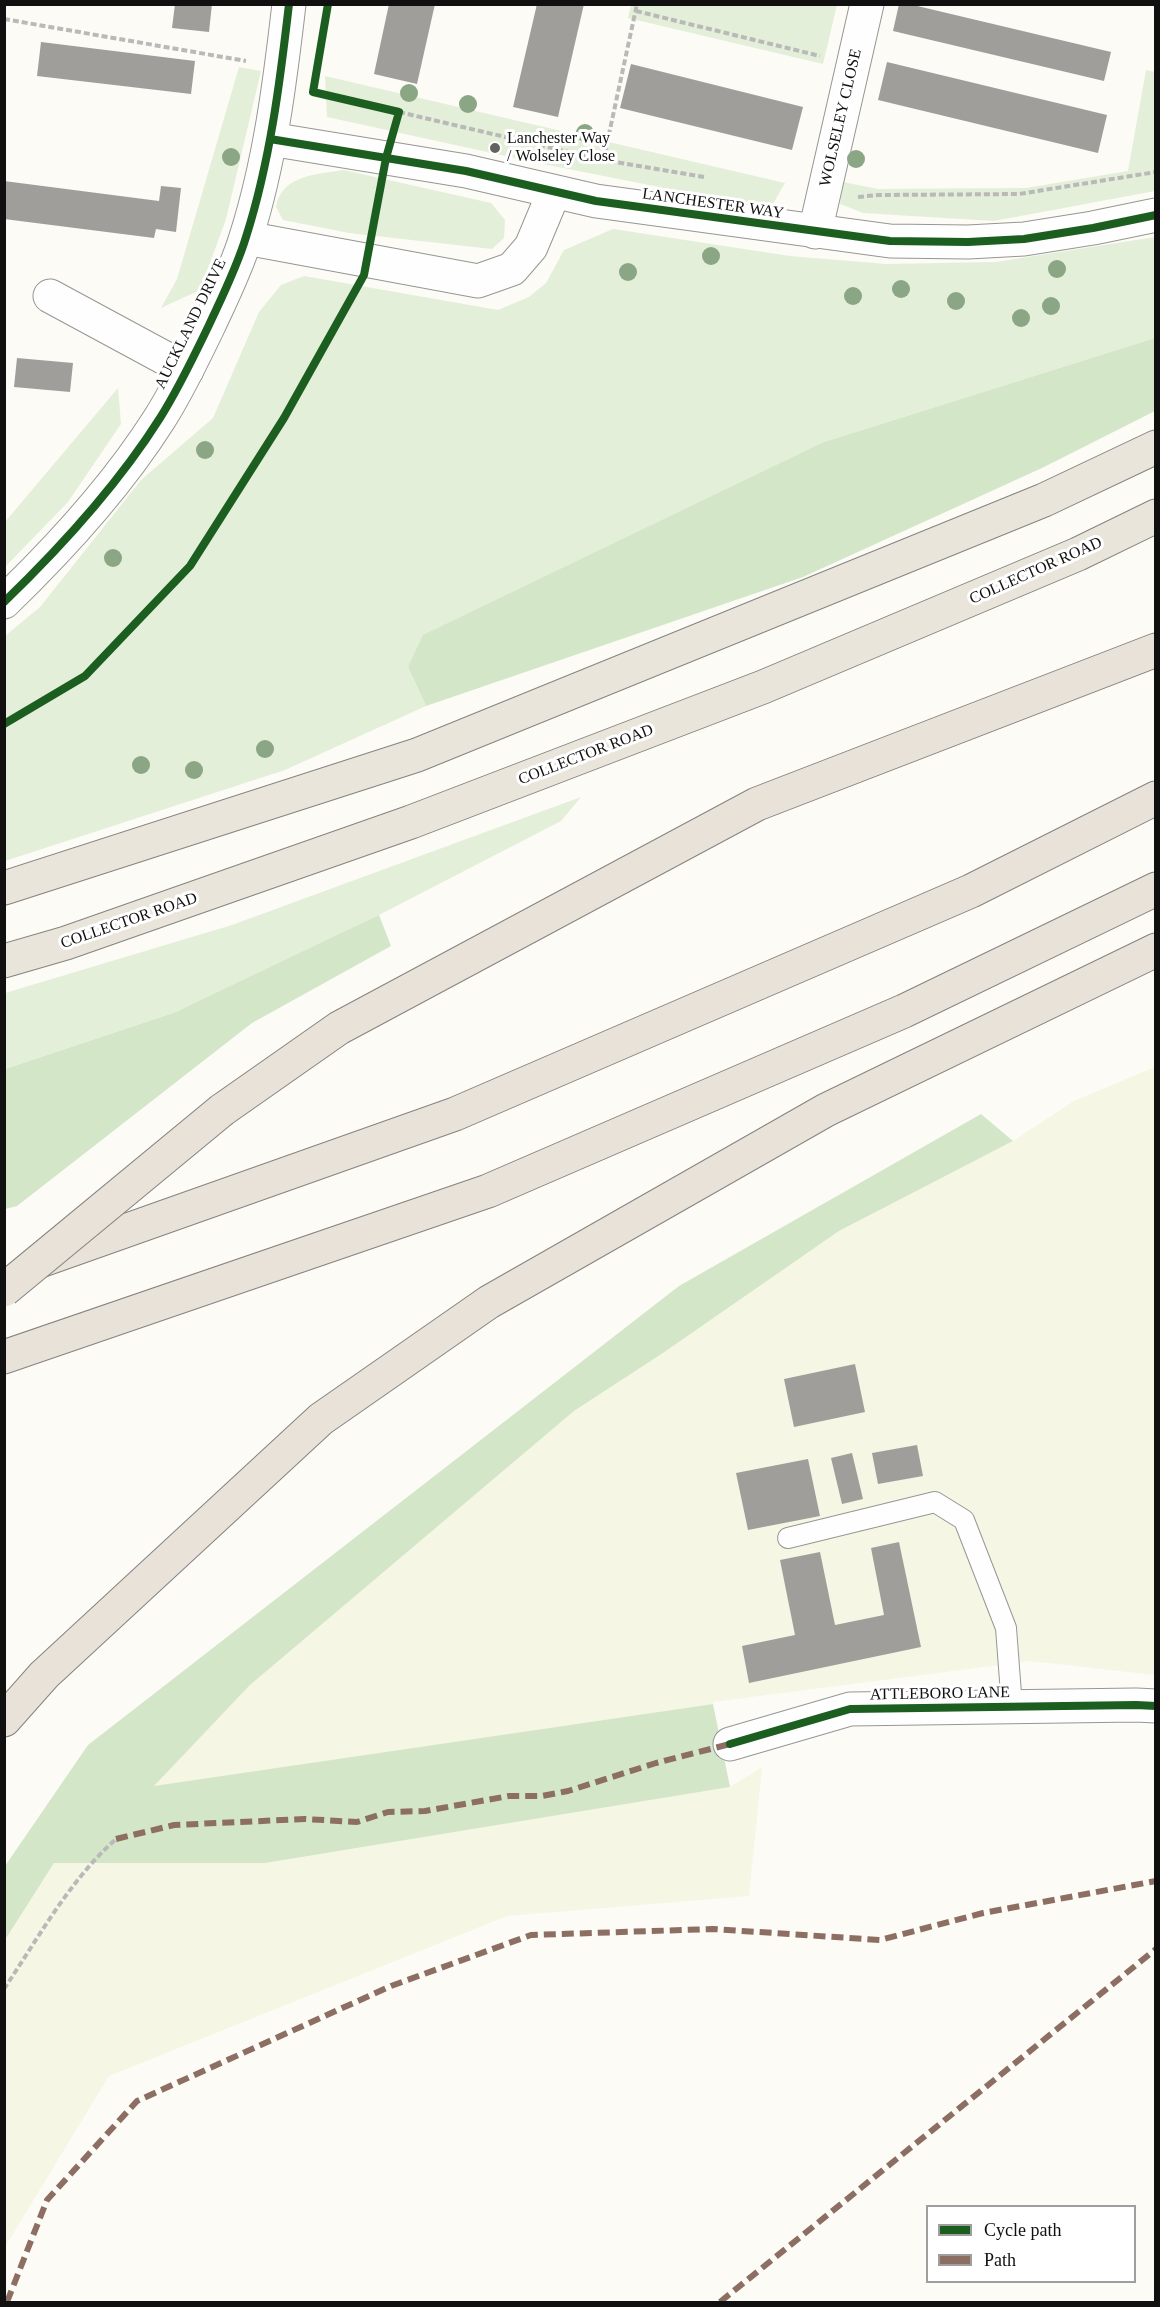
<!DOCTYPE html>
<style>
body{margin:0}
#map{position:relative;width:1160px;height:2307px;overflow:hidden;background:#fcfbf6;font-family:Georgia,serif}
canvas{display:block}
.frame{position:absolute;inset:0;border:6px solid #101010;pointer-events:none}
.legend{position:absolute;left:926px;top:2205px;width:210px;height:78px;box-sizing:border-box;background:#fff;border:2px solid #9f9f9f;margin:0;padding:8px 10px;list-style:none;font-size:18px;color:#101010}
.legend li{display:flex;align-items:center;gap:12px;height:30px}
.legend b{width:30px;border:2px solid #9f9f9f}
</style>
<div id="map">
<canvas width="1160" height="2307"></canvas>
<div class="frame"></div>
<ul class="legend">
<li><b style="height:8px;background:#1b5e20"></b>Cycle path</li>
<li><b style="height:8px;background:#8d6e63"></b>Path</li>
</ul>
</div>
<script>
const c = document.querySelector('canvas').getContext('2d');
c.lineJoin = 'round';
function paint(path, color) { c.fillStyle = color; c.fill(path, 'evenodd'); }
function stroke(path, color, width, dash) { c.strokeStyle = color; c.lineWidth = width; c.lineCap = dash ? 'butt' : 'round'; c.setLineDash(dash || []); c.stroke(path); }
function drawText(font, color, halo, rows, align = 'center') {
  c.font = font + ' Georgia,serif'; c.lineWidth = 6; c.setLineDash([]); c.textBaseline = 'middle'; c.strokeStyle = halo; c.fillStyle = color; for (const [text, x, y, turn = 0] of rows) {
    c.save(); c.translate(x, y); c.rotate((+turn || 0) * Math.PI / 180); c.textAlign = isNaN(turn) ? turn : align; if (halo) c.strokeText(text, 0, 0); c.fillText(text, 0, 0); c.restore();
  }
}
const farmland = new Path2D(`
 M 1155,1067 L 1155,1675 L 1030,1661 L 713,1702 L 713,1704 L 153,1787 L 250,1685 L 574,1411 L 663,1353 L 839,1231 L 1013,1141 L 1074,1101 Z
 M 762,1767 L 749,1896 L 507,1916 L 109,2076 L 5,2247 L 5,1940 L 54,1863 L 265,1863 L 730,1787 Z`);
const green = new Path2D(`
 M 631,5 L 631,4 L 837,5 L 823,64 L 628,18 Z
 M 239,67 L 261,71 L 226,219 L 200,290 L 161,308 L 177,279 Z
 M 1146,70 L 1155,72 L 1155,191 L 994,221 L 863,213 L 840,204 L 843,182 L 878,189 L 1026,188 L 1128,171 Z
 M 325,76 L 785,183 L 770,209 L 533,162 L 327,117 Z
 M 344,170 L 491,203 L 505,220 L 504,238 L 492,249 L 349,233 L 283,220 L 276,207 C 281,175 318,174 344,170 Z
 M 613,229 L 790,256 L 886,264 L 996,262 L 1155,237 L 1155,338 L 824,442 L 408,667 L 426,706 L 285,770 L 5,861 L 5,636 L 40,607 L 141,480 L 213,418 L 259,312 L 281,285 L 304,276 L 498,310 L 529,297 L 546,283 L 564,250 Z
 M 118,388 L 121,424 L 68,502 L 5,567 L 5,522 Z
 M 581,797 L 561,821 L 379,915 L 214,996 L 176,1012 L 5,1069 L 5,993 L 232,925 Z`);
const forest = new Path2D(`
 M 1155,338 L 1155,411 L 1042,468 L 803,577 L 426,706 L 408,667 L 423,635 L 824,442 Z
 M 379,915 L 391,946 L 252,1023 L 17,1206 L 5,1209 L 5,1069 L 176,1012 Z
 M 981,1114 L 1013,1141 L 839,1231 L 663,1353 L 574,1411 L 250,1685 L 154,1786 L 713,1704 L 730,1787 L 265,1863 L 54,1863 L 5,1940 L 5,1866 L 88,1745 L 679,1286 Z`);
const building = new Path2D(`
 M 175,4 L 212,4 L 209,32 L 172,28 Z
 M 389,4 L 435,4 L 417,84 L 374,74 Z
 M 537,4 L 584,4 L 558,117 L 513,107 Z
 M 899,4 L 909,4 L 1111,52 L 1104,81 L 893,31 Z
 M 41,42 L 195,61 L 191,94 L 37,76 Z
 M 887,62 L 1107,115 L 1098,153 L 878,100 Z
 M 631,64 L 803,107 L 792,150 L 620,108 Z
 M 4,181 L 159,201 L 161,186 L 181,188 L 176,232 L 156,229 L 154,238 L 4,219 Z
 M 17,358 L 73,363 L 70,392 L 14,387 Z
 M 855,1364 L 865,1412 L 794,1427 L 784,1379 Z
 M 917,1445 L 923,1476 L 878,1484 L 872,1453 Z
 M 852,1453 L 863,1499 L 842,1504 L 831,1458 Z
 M 808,1459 L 820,1516 L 748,1530 L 736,1473 Z
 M 899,1542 L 921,1647 L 749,1683 L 742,1646 L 795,1635 L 780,1560 L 820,1552 L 835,1625 L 884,1615 L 871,1548 Z`);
const path = new Path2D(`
 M 636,11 L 820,56
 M 4,19 L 246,61
 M 399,112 L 603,160 L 704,177
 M 603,162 L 637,4
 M 858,197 L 878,195 L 1019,194 L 1156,172
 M 4,1989 C 39,1937 69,1881 116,1839`);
const service = new Path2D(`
 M 788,1538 L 935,1502 L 964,1520 L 1006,1628 L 1012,1707`);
const minor = new Path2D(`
 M 815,232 L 867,4
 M 246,238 L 478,281 L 512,269 L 531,247 L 554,192
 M 50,296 L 187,370
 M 730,1744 L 850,1709 L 1136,1705 L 1156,1706`);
const tertiary = new Path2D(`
 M 270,139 L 466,171 L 596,201 L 890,241 L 968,242 L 1024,239 L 1093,228 L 1156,215
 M 4,602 C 60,548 119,483 160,418 C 179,388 194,356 209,325 C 222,297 237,267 246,237 C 270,162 280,82 289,4`);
const trunk = new Path2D(`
 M 4,888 L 417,755 L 1044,500 L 1156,447
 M 4,961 L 66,943 L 411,822 L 763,687 L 1078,554 L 1156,516`);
const motorway = new Path2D(`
 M 222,1110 L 339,1028 L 757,804 L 1156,650
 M 40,1261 L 455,1114 L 971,891 L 1156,798
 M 4,1357 L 488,1191 L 904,1011 L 1156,889
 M 4,1720 L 44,1675 L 321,1419 L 489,1302 L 826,1110 L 1156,950`);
const motorwayBridge = new Path2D(`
 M 4,1290 L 222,1110`);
const quiet = new Path2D(`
 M 116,1839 L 174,1825 L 305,1819 L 357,1822 L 388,1812 L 425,1811 L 509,1796 L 542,1796 L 568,1791 L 656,1763 L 730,1744
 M 7,2302 L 47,2200 L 137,2101 L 391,1986 L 531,1935 L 713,1929 L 880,1940 L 983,1913 L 1156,1881
 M 720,2302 L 1156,1949`);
const cycleway = new Path2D(`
 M 270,139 L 466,171 L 596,201 L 890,241 L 968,242 L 1024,239 L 1093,228 L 1156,215
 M 4,602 C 60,548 119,483 160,418 C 179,388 194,356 209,325 C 222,297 237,267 246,237 C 270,162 280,82 289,4
 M 4,724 L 85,676 L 190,566 L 284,418 L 364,275 L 386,158 L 399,112 L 313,92 L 328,4
 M 730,1744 L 850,1709 L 1136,1705 L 1156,1706`);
const trees = [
 [409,93],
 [468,104],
 [585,133],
 [231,157],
 [856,159],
 [711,256],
 [1057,269],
 [628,272],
 [901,289],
 [853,296],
 [956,301],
 [1051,306],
 [1021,318],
 [205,450],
 [113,558],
 [265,749],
 [141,765],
 [194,770]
];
const markers = [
 [495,148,6,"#636260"]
];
const streetNames = [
 ["WOLSELEY CLOSE",841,118,-77],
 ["LANCHESTER WAY",713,204,8],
 ["AUCKLAND DRIVE",191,324,-64],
 ["COLLECTOR ROAD",1036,571,-24],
 ["COLLECTOR ROAD",586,755,-21],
 ["COLLECTOR ROAD",129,921,-19],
 ["ATTLEBORO LANE",940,1694,-1]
];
const poiNames = [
 ["Lanchester Way",507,139],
 ["/ Wolseley Close",507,157]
];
paint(farmland, '#f6f6e5');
paint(green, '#e4efd9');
paint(forest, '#d4e6c8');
paint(building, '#a09e9b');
stroke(service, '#969694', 22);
stroke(minor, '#969694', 35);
stroke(tertiary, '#969694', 35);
stroke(trunk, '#848381', 35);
stroke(motorway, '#848381', 35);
stroke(path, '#b9b9b8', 4, [6, 3]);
stroke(service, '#fffefe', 20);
stroke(minor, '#fffefe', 33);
stroke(tertiary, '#fffefe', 33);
stroke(trunk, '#eae5da', 33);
stroke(motorway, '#e8e2d9', 33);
stroke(motorwayBridge, '#848381', 35, []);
stroke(motorwayBridge, '#e8e2d9', 33);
stroke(quiet, '#8d6e63', 6, [12, 6]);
stroke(cycleway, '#1b5e20', 8);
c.fillStyle = '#8ba684';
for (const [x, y] of trees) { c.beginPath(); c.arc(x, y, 9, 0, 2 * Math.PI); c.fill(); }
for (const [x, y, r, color] of markers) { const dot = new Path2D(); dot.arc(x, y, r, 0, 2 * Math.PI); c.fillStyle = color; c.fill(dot); stroke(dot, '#fff', 2); }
drawText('16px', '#101010', '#fff', streetNames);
drawText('16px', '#101010', '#fff', poiNames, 'left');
</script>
